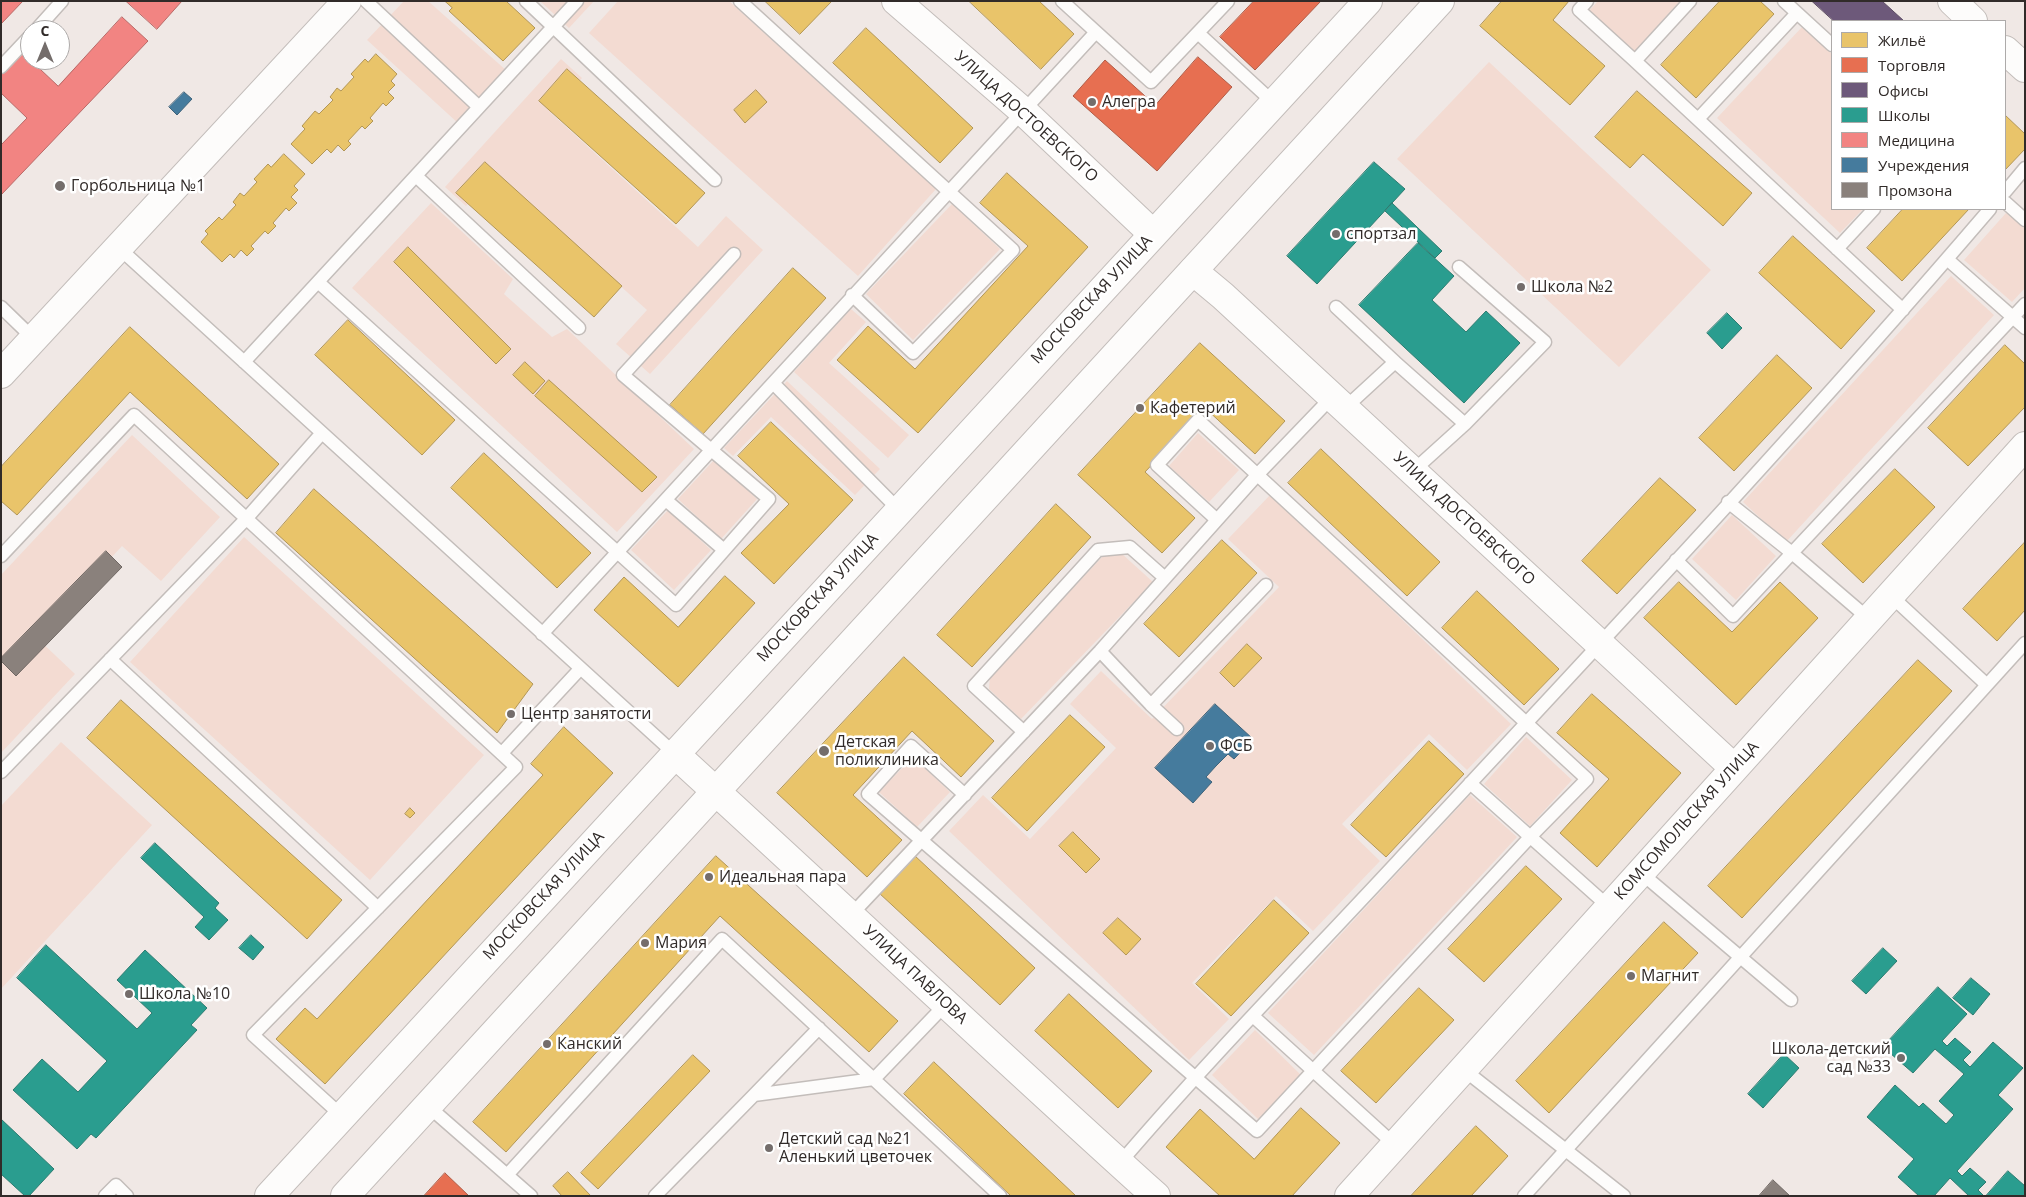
<!DOCTYPE html>
<meta charset="utf-8">
<style>
body{margin:0}
#map{position:relative;width:2026px;height:1197px;overflow:hidden;background:#f0e8e5;font-family:"Open Sans",sans-serif}
canvas{display:block}
.frame{position:absolute;inset:0;border:2px solid #312b29;pointer-events:none}
.legend{position:absolute;left:1831px;top:20px;width:175px;height:190px;box-sizing:border-box;background:#fff;border:1px solid #adaaa9;margin:0;padding:6px 9px;list-style:none;font-size:15px;color:#312b29}
.legend li{display:flex;align-items:center;gap:10px;height:25px}
.legend b{width:25px;border:1px solid #adaaa9}
.north{position:absolute;left:20px;top:20px;width:50px;height:50px;box-sizing:border-box;background:#fff;border:1px solid #adaaa9;border-radius:50%;rotate:0deg;font-size:14px;font-weight:700;line-height:20px;text-align:center;color:#312b29}
.north::after{content:'';display:block;margin:auto;width:18px;height:22px;background:#746d6b;clip-path:polygon(50% 0,100% 100%,50% 72%,0 100%)}
</style>
<div id="map">
<canvas width="2026" height="1197"></canvas>
<div class="frame"></div>
<ul class="legend">
<li><b style="height:14px;background:#e9c46a"></b>Жильё</li>
<li><b style="height:14px;background:#e76f51"></b>Торговля</li>
<li><b style="height:14px;background:#6d597a"></b>Офисы</li>
<li><b style="height:14px;background:#2a9d8f"></b>Школы</li>
<li><b style="height:14px;background:#f28482"></b>Медицина</li>
<li><b style="height:14px;background:#457b9d"></b>Учреждения</li>
<li><b style="height:14px;background:#8a817c"></b>Промзона</li>
</ul>
<div class="north">С</div>
</div>
<script>
const c = document.querySelector('canvas').getContext('2d');
c.lineJoin = 'round';
function paint(path, color) { c.fillStyle = color; c.fill(path, 'evenodd'); }
function stroke(path, color, width, dash) { c.strokeStyle = color; c.lineWidth = width; c.lineCap = dash ? 'butt' : 'round'; c.setLineDash(dash || []); c.stroke(path); }
function drawText(font, color, halo, rows, align = 'center') {
  c.font = font + ' "Open Sans",sans-serif'; c.lineWidth = 5; c.setLineDash([]); c.textBaseline = 'middle'; c.strokeStyle = halo; c.fillStyle = color; for (const [text, x, y, turn = 0] of rows) {
    c.save(); c.translate(x, y); c.rotate((+turn || 0) * Math.PI / 180); c.textAlign = isNaN(turn) ? turn : align; if (halo) c.strokeText(text, 0, 0); c.fillText(text, 0, 0); c.restore();
  }
}
const green = new Path2D(`
 M 404,1 L 428,1 L 507,71 L 459,124 L 367,40 Z
 M 540,1 L 594,1 L 569,28 Z
 M 618,1 L 729,1 L 936,189 L 858,276 L 589,33 Z
 M 1598,1 L 1680,1 L 1634,52 L 1589,11 Z
 M 1802,27 L 1832,54 L 1832,209 L 1863,209 L 1840,233 L 1717,118 Z
 M 561,59 L 582,78 L 551,113 L 698,247 L 726,216 L 763,250 L 650,374 L 616,344 L 647,310 L 496,174 L 466,206 L 445,187 Z
 M 1489,62 L 1711,270 L 1619,367 L 1397,159 Z
 M 431,203 L 513,279 L 504,294 L 552,337 L 567,329 L 694,449 L 617,532 L 352,288 Z
 M 952,204 L 1000,249 L 913,340 L 866,294 Z
 M 2006,213 L 2025,229 L 2025,288 L 2012,302 L 1964,260 Z
 M 1951,276 L 1994,315 L 1786,542 L 1743,502 Z
 M 851,309 L 866,322 L 829,363 L 909,435 L 888,458 L 794,372 Z
 M 787,381 L 880,469 L 855,495 L 771,417 L 733,456 L 724,448 Z
 M 1198,433 L 1239,470 L 1209,502 L 1169,466 Z
 M 132,435 L 220,517 L 161,581 L 122,546 L 37,638 L 75,674 L 1,753 L 1,575 Z
 M 715,459 L 757,499 L 721,539 L 678,499 Z
 M 1271,494 L 1511,724 L 1467,770 L 1429,734 L 1342,824 L 1380,861 L 1313,931 L 1276,896 L 1192,983 L 1229,1019 L 1189,1060 L 949,831 L 983,795 L 1030,839 L 1116,748 L 1070,704 L 1101,671 L 1152,719 L 1279,587 L 1228,539 Z
 M 668,510 L 711,550 L 674,590 L 631,550 Z
 M 1732,515 L 1776,556 L 1736,600 L 1692,559 Z
 M 244,537 L 484,755 L 370,880 L 130,662 Z
 M 1121,553 L 1153,582 L 1021,719 L 989,689 L 990,676 L 1105,554 Z
 M 1526,737 L 1572,780 L 1530,826 L 1484,784 Z
 M 61,742 L 152,825 L 1,989 L 1,806 Z
 M 913,757 L 950,792 L 917,827 L 879,792 Z
 M 1470,795 L 1517,837 L 1314,1055 L 1268,1013 Z
 M 1255,1030 L 1301,1075 L 1258,1119 L 1212,1075 Z`);
const homes = new Path2D(`
 M 445,1 L 506,1 L 535,28 L 503,61 L 449,11 L 452,8 Z
 M 765,1 L 832,1 L 800,34 Z
 M 969,1 L 1039,1 L 1074,34 L 1041,69 Z
 M 1502,1 L 1569,1 L 1553,20 L 1605,66 L 1570,105 L 1480,26 Z
 M 1720,1 L 1760,1 L 1774,14 L 1696,98 L 1661,65 Z
 M 866,28 L 973,128 L 940,163 L 833,63 Z
 M 376,54 L 397,74 L 391,81 L 395,85 L 388,92 L 394,98 L 386,106 L 383,103 L 370,118 L 373,121 L 365,129 L 362,126 L 348,141 L 351,144 L 344,151 L 338,145 L 331,153 L 327,149 L 312,164 L 291,144 L 305,129 L 302,126 L 315,111 L 319,114 L 333,100 L 330,97 L 337,88 L 341,91 L 354,77 L 351,74 L 365,59 L 368,62 Z
 M 567,69 L 705,193 L 676,224 L 539,101 Z
 M 756,90 L 767,102 L 745,123 L 734,110 Z
 M 1637,91 L 1752,193 L 1723,226 L 1643,154 L 1630,168 L 1595,137 Z
 M 2005,115 L 2025,134 L 2025,149 L 2005,170 Z
 M 284,154 L 305,174 L 294,186 L 298,190 L 291,197 L 297,203 L 289,211 L 286,208 L 273,223 L 276,226 L 268,234 L 265,231 L 251,246 L 254,249 L 247,256 L 241,250 L 234,258 L 230,254 L 222,262 L 201,242 L 208,234 L 205,231 L 219,217 L 222,220 L 236,205 L 233,202 L 240,193 L 244,196 L 257,182 L 254,179 L 268,164 L 271,167 Z
 M 485,162 L 622,286 L 594,317 L 456,193 Z
 M 1007,173 L 1088,247 L 918,433 L 837,360 L 868,326 L 915,369 L 1028,246 L 980,203 Z
 M 1903,209 L 1969,209 L 1902,281 L 1867,248 Z
 M 1793,236 L 1875,311 L 1841,349 L 1759,273 Z
 M 408,247 L 511,349 L 496,364 L 394,262 Z
 M 793,268 L 826,298 L 703,434 L 670,405 Z
 M 348,320 L 455,420 L 422,455 L 315,355 Z
 M 130,327 L 279,464 L 247,499 L 130,392 L 17,515 L 1,501 L 1,467 Z
 M 1200,343 L 1285,421 L 1255,454 L 1205,408 L 1174,441 L 1145,472 L 1195,518 L 1162,553 L 1078,475 Z
 M 2005,345 L 2025,364 L 2025,407 L 1968,466 L 1928,428 Z
 M 1777,355 L 1812,388 L 1734,471 L 1699,438 Z
 M 525,362 L 545,381 L 533,394 L 513,375 Z
 M 549,380 L 657,477 L 642,492 L 535,396 Z
 M 771,422 L 853,500 L 774,584 L 741,553 L 789,504 L 738,456 Z
 M 1321,449 L 1440,562 L 1407,596 L 1288,483 Z
 M 484,453 L 591,553 L 557,588 L 451,488 Z
 M 1895,469 L 1935,507 L 1863,583 L 1822,544 Z
 M 1660,478 L 1696,510 L 1617,594 L 1582,561 Z
 M 314,489 L 533,684 L 497,733 L 276,533 Z
 M 1056,504 L 1091,537 L 972,667 L 937,635 Z
 M 1222,540 L 1257,573 L 1179,657 L 1144,624 Z
 M 2025,542 L 2025,610 L 1997,641 L 1963,609 Z
 M 725,576 L 755,603 L 678,687 L 594,610 L 624,577 L 678,627 Z
 M 1679,582 L 1732,632 L 1780,582 L 1818,618 L 1736,705 L 1644,618 Z
 M 1477,591 L 1559,669 L 1524,705 L 1442,628 Z
 M 1247,644 L 1262,658 L 1234,687 L 1220,673 Z
 M 904,657 L 994,741 L 961,777 L 912,731 L 853,795 L 902,840 L 867,877 L 777,793 Z
 M 1918,660 L 1952,691 L 1742,918 L 1708,886 Z
 M 1592,694 L 1681,773 L 1597,867 L 1560,833 L 1609,779 L 1557,733 Z
 M 121,700 L 342,900 L 307,939 L 87,738 Z
 M 1070,715 L 1105,747 L 1027,831 L 992,798 Z
 M 564,727 L 613,773 L 325,1084 L 276,1039 L 305,1008 L 317,1019 L 543,775 L 531,764 Z
 M 1429,741 L 1464,774 L 1386,857 L 1351,825 Z
 M 410,808 L 415,813 L 410,818 L 405,814 Z
 M 1073,832 L 1100,859 L 1086,873 L 1059,846 Z
 M 914,855 L 1035,968 L 1000,1005 L 879,893 Z
 M 716,856 L 898,1021 L 869,1052 L 720,916 L 506,1152 L 473,1122 Z
 M 1526,866 L 1562,899 L 1484,982 L 1448,949 Z
 M 1274,900 L 1309,933 L 1231,1016 L 1196,984 Z
 M 1118,918 L 1141,939 L 1126,955 L 1103,933 Z
 M 1664,922 L 1698,953 L 1549,1113 L 1516,1081 Z
 M 1419,988 L 1454,1020 L 1376,1103 L 1341,1071 Z
 M 1069,994 L 1152,1071 L 1118,1108 L 1035,1031 Z
 M 693,1055 L 710,1071 L 598,1189 L 581,1173 Z
 M 934,1062 L 1076,1196 L 1011,1196 L 904,1094 Z
 M 1301,1108 L 1340,1143 L 1292,1196 L 1220,1196 L 1166,1147 L 1200,1109 L 1254,1159 Z
 M 1476,1126 L 1508,1156 L 1471,1196 L 1411,1196 Z
 M 568,1172 L 591,1196 L 562,1196 L 553,1186 Z`);
const shops = new Path2D(`
 M 1254,1 L 1321,1 L 1255,70 L 1220,37 Z
 M 1198,57 L 1232,87 L 1157,171 L 1073,96 L 1105,60 L 1155,105 Z
 M 445,1173 L 469,1196 L 424,1196 Z`);
const offices = new Path2D(`
 M 1812,1 L 1882,1 L 1904,21 L 1834,21 Z`);
const schools = new Path2D(`
 M 1374,162 L 1405,189 L 1317,284 L 1287,256 Z
 M 1392,203 L 1442,251 L 1435,258 L 1385,211 Z
 M 1418,243 L 1454,276 L 1432,300 L 1466,332 L 1486,311 L 1520,343 L 1464,403 L 1359,305 Z
 M 1727,313 L 1742,328 L 1722,349 L 1707,333 Z
 M 155,843 L 219,903 L 215,908 L 228,920 L 209,940 L 195,927 L 204,917 L 141,858 Z
 M 251,935 L 264,947 L 253,960 L 239,948 Z
 M 46,945 L 137,1029 L 152,1013 L 117,980 L 145,950 L 207,1008 L 191,1025 L 197,1030 L 96,1138 L 91,1134 L 77,1149 L 13,1090 L 42,1059 L 78,1092 L 107,1061 L 17,978 Z
 M 1883,948 L 1897,961 L 1866,994 L 1852,981 Z
 M 1971,978 L 1990,994 L 1973,1015 L 1953,998 Z
 M 1938,987 L 1967,1014 L 1942,1041 L 1947,1046 L 1955,1038 L 1971,1052 L 1963,1060 L 1970,1067 L 1993,1042 L 2023,1068 L 1998,1095 L 2013,1109 L 1957,1171 L 1962,1176 L 1970,1168 L 1986,1182 L 1978,1190 L 1984,1196 L 1969,1196 L 1950,1178 L 1934,1196 L 1919,1196 L 1898,1177 L 1914,1159 L 1867,1117 L 1895,1085 L 1919,1107 L 1923,1103 L 1946,1124 L 1954,1115 L 1939,1101 L 1964,1074 L 1935,1049 L 1913,1073 L 1883,1047 Z
 M 1784,1054 L 1799,1068 L 1763,1108 L 1748,1094 Z
 M 1,1119 L 54,1169 L 29,1196 L 25,1196 L 1,1174 Z
 M 2008,1171 L 2025,1186 L 2025,1196 L 1986,1196 Z`);
const health = new Path2D(`
 M 1,1 L 23,1 L 1,24 Z
 M 126,1 L 182,1 L 157,29 Z
 M 122,17 L 148,41 L 1,195 L 1,145 L 27,118 L 1,93 L 1,74 L 22,52 L 58,86 Z`);
const public = new Path2D(`
 M 184,92 L 192,99 L 177,115 L 169,107 Z
 M 1215,704 L 1253,739 L 1234,759 L 1228,754 L 1216,766 L 1206,777 L 1212,782 L 1193,803 L 1155,768 Z`);
const industry = new Path2D(`
 M 106,551 L 122,567 L 16,676 L 1,661 L 1,658 Z
 M 1773,1180 L 1790,1196 L 1759,1196 Z`);
const service = new Path2D(`
 M 366,1 L 479,107
 M 526,1 L 715,180
 M 740,1 L 1013,250 L 913,353 L 852,295
 M 1062,1 L 1151,82 L 1228,1
 M 1587,1 L 1579,10 L 1635,61
 M 1690,1 L 1635,61 L 1903,310
 M 1784,1 L 1832,45
 M 36,30 L 62,1
 M 1198,33 L 1274,103
 M 1,67 L 30,36
 M 1698,119 L 1797,13
 M 416,176 L 579,328
 M 2005,192 L 2025,168
 M 2005,202 L 2025,220
 M 119,248 L 675,754
 M 1837,249 L 1874,209
 M 1947,259 L 2025,328
 M 318,282 L 676,605 L 769,499 L 623,375 L 734,254
 M 1,307 L 34,339
 M 1336,307 L 1395,362 L 1345,408
 M 244,362 L 577,1
 M 1395,362 L 1465,424
 M 774,384 L 899,510
 M 1413,471 L 1465,424 L 1545,342 L 1459,267
 M 667,501 L 724,550
 M 1728,502 L 1792,553 L 1869,619
 M 1,556 L 134,415 L 516,767 L 253,1035 L 342,1116
 M 1676,560 L 1733,616 L 2025,304
 M 1890,595 L 1987,685
 M 542,634 L 1096,32
 M 1100,651 L 1151,705 L 1266,585
 M 110,659 L 378,908
 M 1151,705 L 1177,729
 M 1024,732 L 974,686 L 1098,550 L 1130,547 L 1165,578
 M 502,753 L 580,669
 M 1,772 L 246,519 L 321,434
 M 1470,783 L 1609,907
 M 965,795 L 911,746 L 868,794 L 1257,1131 L 1531,836 L 1587,779 L 1198,420 L 1157,465 L 1217,520
 M 1640,872 L 1791,1000
 M 851,915 L 1100,651 L 1258,474 L 1332,397
 M 1254,1017 L 1395,1145
 M 1463,1069 L 1624,1196
 M 754,1095 L 819,1028
 M 428,1106 L 531,1196
 M 1120,1163 C 1208,1060 1304,962 1397,862 C 1597,647 1799,432 1990,209
 M 508,1174 L 722,939 L 1000,1196
 M 105,1196 L 116,1185 L 127,1196
 M 655,1196 L 754,1095 L 874,1079 L 945,1005
 M 1524,1196 L 2025,643`);
const tertiary = new Path2D(`
 M 896,1 L 1024,112 L 1153,234
 M 1193,271 L 1223,296 L 1734,768
 M 1,374 L 347,1
 M 675,754 C 836,901 994,1050 1156,1196
 M 1349,1196 L 2025,446`);
const secondary = new Path2D(`
 M 1952,1 L 1973,21
 M 2005,50 L 2025,68
 M 269,1196 L 1368,1
 M 345,1196 L 1440,1`);
const markers = [
 [1092,102,5,"#746d6b"],
 [60,186,6,"#746d6b"],
 [1336,234,5,"#746d6b"],
 [1521,287,5,"#746d6b"],
 [1140,408,5,"#746d6b"],
 [511,714,5,"#746d6b"],
 [1210,746,5,"#746d6b"],
 [824,751,6,"#746d6b"],
 [709,877,5,"#746d6b"],
 [645,943,5,"#746d6b"],
 [1631,976,5,"#746d6b"],
 [129,994,5,"#746d6b"],
 [547,1044,5,"#746d6b"],
 [1901,1058,5,"#746d6b"],
 [769,1148,5,"#746d6b"]
];
const poiNames = [
 ["Алегра",1102,102],
 ["Горбольница №1",71,186],
 ["спортзал",1346,234],
 ["Школа №2",1531,287],
 ["Кафетерий",1150,408],
 ["Центр занятости",521,714],
 ["Детская",835,742],
 ["поликлиника",835,760],
 ["ФСБ",1220,746],
 ["Идеальная пара",719,877],
 ["Мария",655,943],
 ["Магнит",1641,976],
 ["Школа №10",139,994],
 ["Канский",557,1044],
 ["Школа-детский",1891,1049,"right"],
 ["сад №33",1891,1067,"right"],
 ["Детский сад №21",779,1139],
 ["Аленький цветочек",779,1157]
];
const streetNames = [
 ["УЛИЦА ДОСТОЕВСКОГО",1026,117,42],
 ["МОСКОВСКАЯ УЛИЦА",1092,300,-47],
 ["УЛИЦА ДОСТОЕВСКОГО",1464,519,43],
 ["МОСКОВСКАЯ УЛИЦА",818,598,-47],
 ["КОМСОМОЛЬСКАЯ УЛИЦА",1687,821,-48],
 ["МОСКОВСКАЯ УЛИЦА",544,896,-47],
 ["УЛИЦА ПАВЛОВА",915,975,43]
];
paint(green, '#f3dbd2');
paint(homes, '#e9c46a');
stroke(homes, '#b29656', 1);
paint(shops, '#e76f51');
stroke(shops, '#b05b45', 1);
paint(offices, '#6d597a');
stroke(offices, '#5b4b62', 1);
paint(schools, '#2a9d8f');
stroke(schools, '#2c7b70', 1);
paint(health, '#f28482');
stroke(health, '#b86967', 1);
paint(public, '#457b9d');
stroke(public, '#3f637a', 1);
paint(industry, '#8a817c');
stroke(industry, '#6f6763', 1);
stroke(service, '#c3bdba', 15);
stroke(tertiary, '#c3bdba', 30);
stroke(secondary, '#c3bdba', 30);
stroke(service, '#fdfcfb', 12);
stroke(tertiary, '#fdfcfb', 28);
stroke(secondary, '#fdfcfb', 28);
for (const [x, y, r, color] of markers) { const dot = new Path2D(); dot.arc(x, y, r, 0, 2 * Math.PI); c.fillStyle = color; c.fill(dot); stroke(dot, '#fff', 2); }
drawText('16px', '#312b29', '#fff', poiNames, 'left');
drawText('16px', '#312b29', '#fff', streetNames);
</script>
